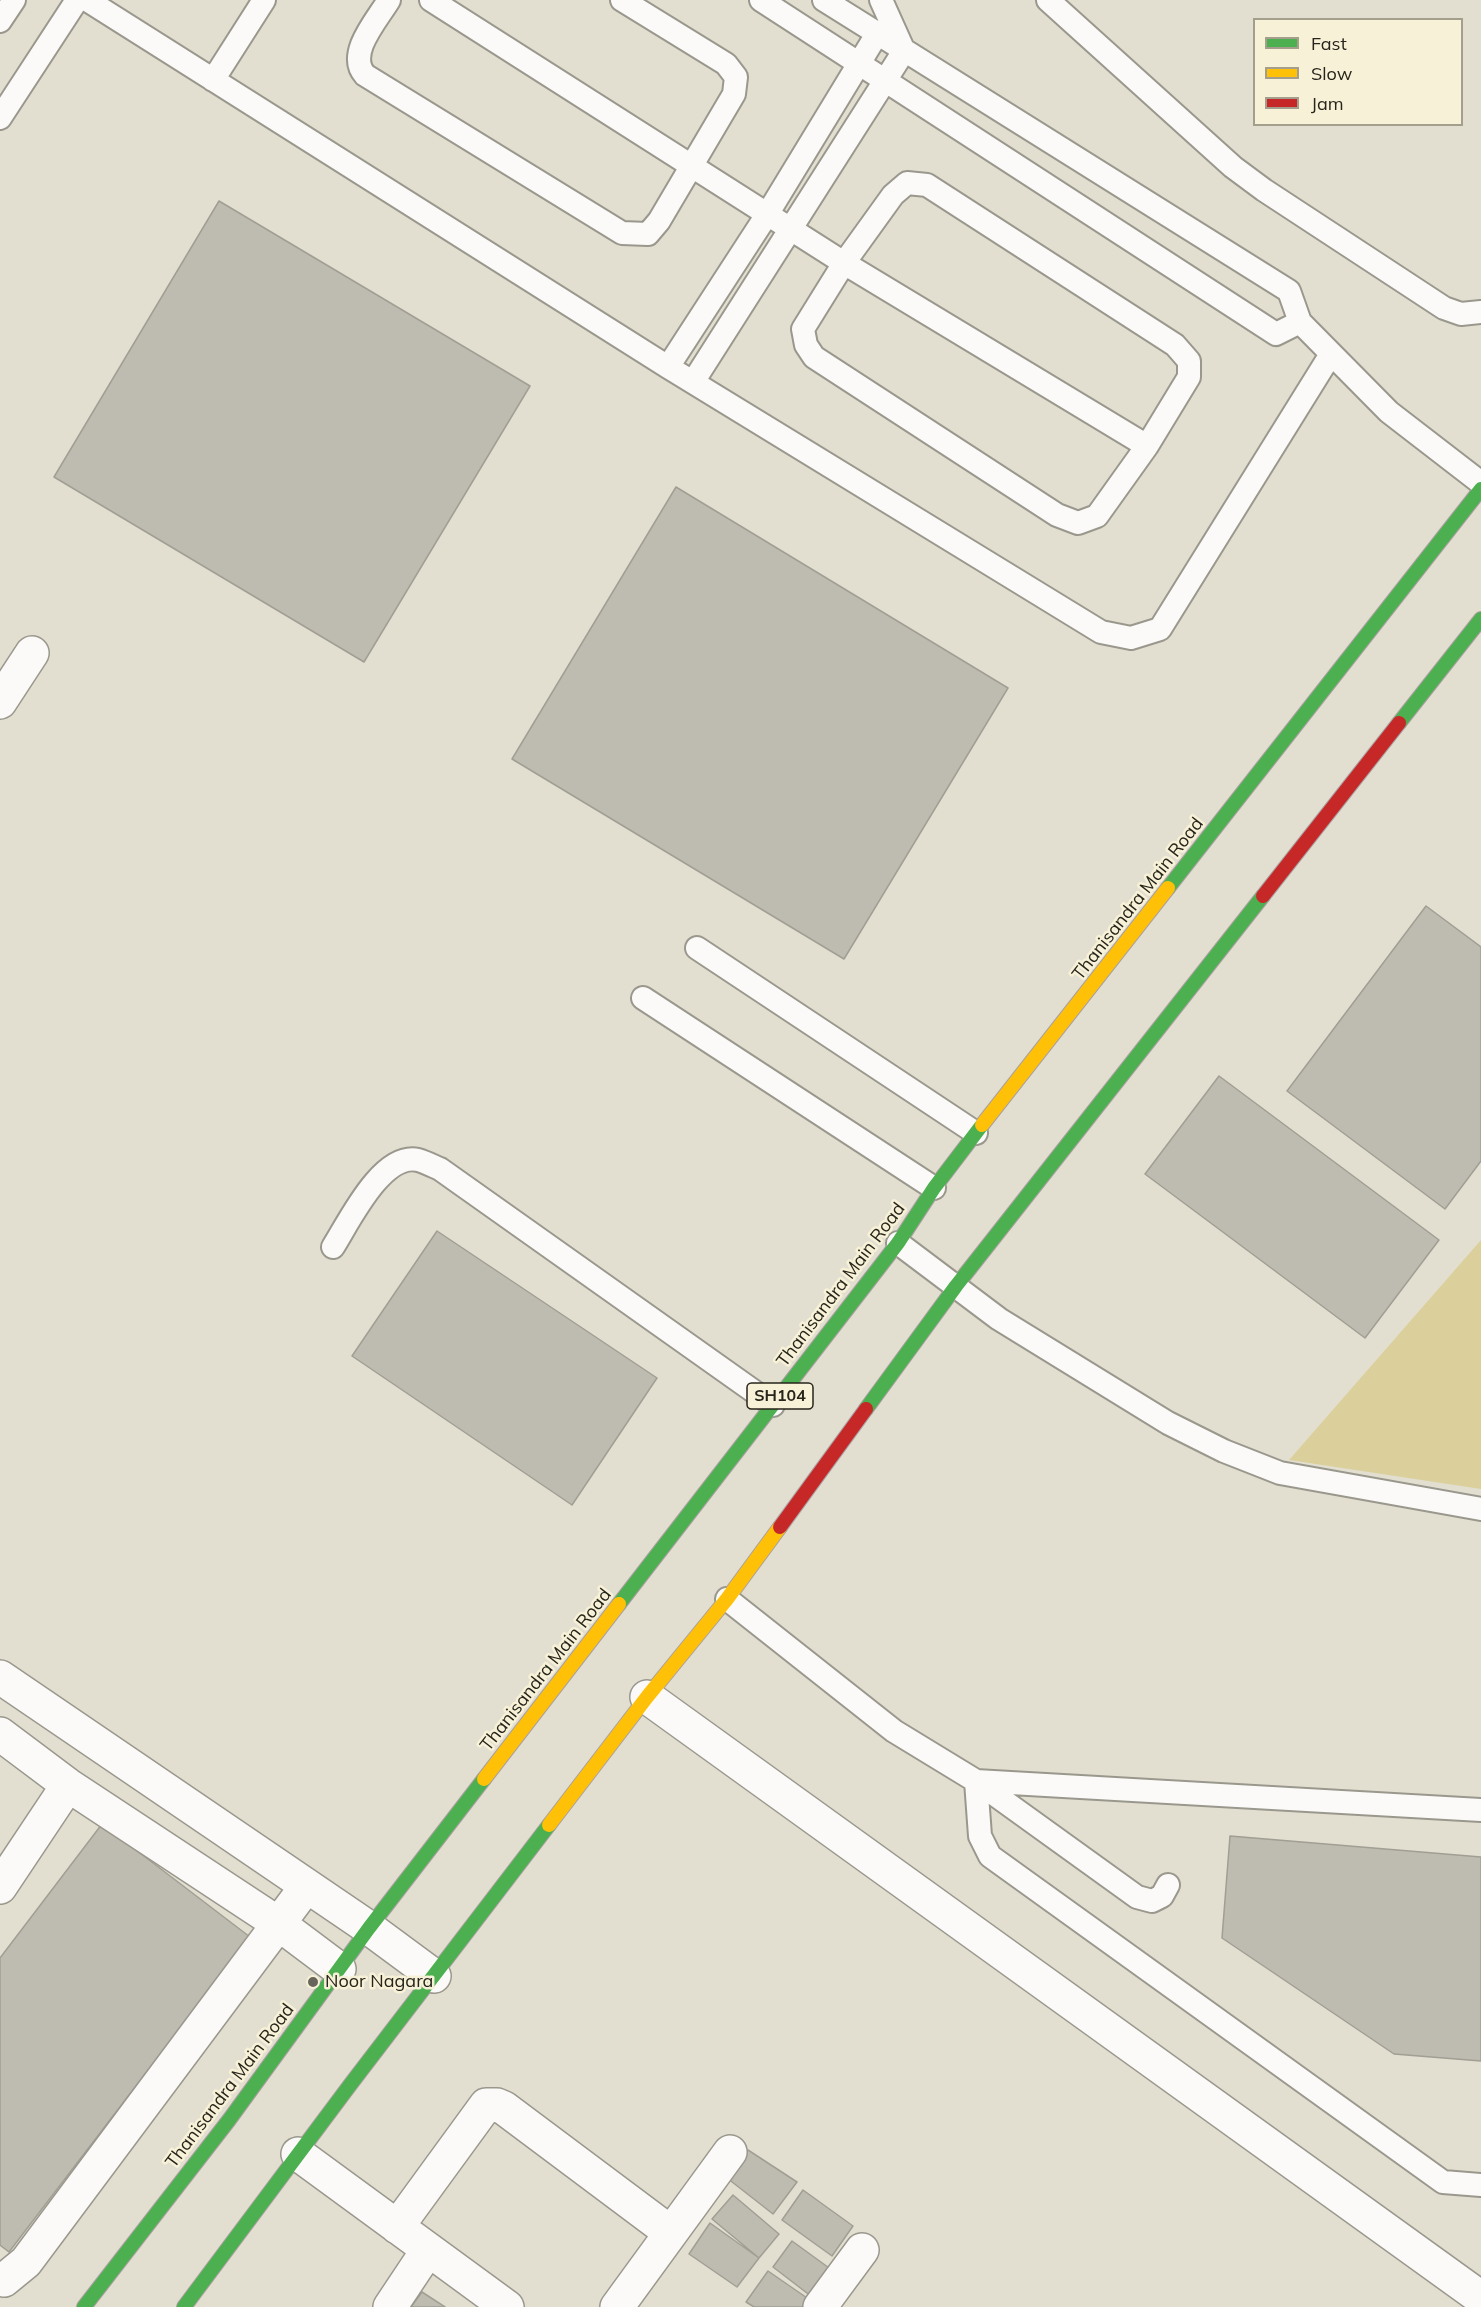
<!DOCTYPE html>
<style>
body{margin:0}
#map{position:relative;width:1481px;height:2307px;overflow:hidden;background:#e2dfd1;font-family:Mulish,sans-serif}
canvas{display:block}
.legend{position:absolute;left:1253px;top:18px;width:210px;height:108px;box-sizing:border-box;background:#f7f1d7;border:2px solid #a49f8c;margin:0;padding:8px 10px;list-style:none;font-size:18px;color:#27251b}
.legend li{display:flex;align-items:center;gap:12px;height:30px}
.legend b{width:30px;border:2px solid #a49f8c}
</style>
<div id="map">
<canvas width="1481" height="2307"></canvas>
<ul class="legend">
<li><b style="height:8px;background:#4caf50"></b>Fast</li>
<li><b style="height:8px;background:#ffc107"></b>Slow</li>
<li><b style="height:8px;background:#c62828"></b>Jam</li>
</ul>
</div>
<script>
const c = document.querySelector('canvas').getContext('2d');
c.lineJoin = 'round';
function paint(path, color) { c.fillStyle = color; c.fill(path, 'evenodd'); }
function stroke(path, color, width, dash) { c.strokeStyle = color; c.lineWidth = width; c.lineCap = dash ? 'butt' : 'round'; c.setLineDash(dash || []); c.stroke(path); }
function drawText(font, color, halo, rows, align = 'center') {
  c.font = font + ' Mulish,sans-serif'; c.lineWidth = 5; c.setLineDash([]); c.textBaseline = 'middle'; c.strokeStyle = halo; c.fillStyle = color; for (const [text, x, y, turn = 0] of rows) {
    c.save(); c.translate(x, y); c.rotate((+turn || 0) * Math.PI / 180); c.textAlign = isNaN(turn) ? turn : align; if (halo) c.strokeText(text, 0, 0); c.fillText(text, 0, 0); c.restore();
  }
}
const green = new Path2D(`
 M 1481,1240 L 1481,1489 L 1289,1460 Z`);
const building = new Path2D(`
 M 219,201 L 530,386 L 364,662 L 54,477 Z
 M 676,487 L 1008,688 L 844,959 L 512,759 Z
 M 1426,906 L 1481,947 L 1481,1161 L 1445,1209 L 1287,1091 Z
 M 1219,1076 L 1439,1240 L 1365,1338 L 1145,1174 Z
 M 437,1231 L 657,1378 L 572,1505 L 352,1356 Z
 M 102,1824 L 250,1937 L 9,2252 L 0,2245 L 0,1958 Z
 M 1230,1836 L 1481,1857 L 1481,2061 L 1394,2054 L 1222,1938 Z
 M 748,2150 L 797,2182 L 773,2214 L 727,2178 Z
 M 803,2190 L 853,2226 L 832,2256 L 782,2220 Z
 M 733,2195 L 779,2234 L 759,2258 L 712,2219 Z
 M 710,2223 L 759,2258 L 737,2287 L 689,2254 Z
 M 792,2241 L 836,2273 L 816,2300 L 773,2267 Z
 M 768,2271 L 810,2300 L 805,2307 L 754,2307 L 746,2302 Z
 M 422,2292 L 445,2307 L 411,2307 Z`);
const lane = new Path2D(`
 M 87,0 L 668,367 L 1101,632 L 1131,638 L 1160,629 L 1331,354
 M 389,0 C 377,20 346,54 365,75 L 622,233 L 648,234 L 659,221 L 734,94 L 736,77 L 726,64 L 622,0
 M 431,0 L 844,263 L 1147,446 L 1097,516 L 1078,523 L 1057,515 L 814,357 L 806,345 L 803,329 L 844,263 L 893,195 L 907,183 L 927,185 L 1175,345 L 1189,361 L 1189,377 L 1147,446
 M 761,0 L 1276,334 L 1300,322 L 1389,412 L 1481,483
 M 824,0 L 1289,291 L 1300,322
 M 1048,0 L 1233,167 L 1264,190 L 1444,308 L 1461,314 L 1481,312
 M 0,21 L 14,0
 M 213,80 L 264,0
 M 0,118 L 77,0
 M 668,367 L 768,213 L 877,34
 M 693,382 L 904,51 L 881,0
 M 697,948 L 976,1133
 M 643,998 L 934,1188
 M 898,1243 L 999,1319 L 1168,1423 L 1224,1451 L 1280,1473 L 1481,1509
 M 333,1247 C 349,1222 382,1152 418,1160 C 425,1162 433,1166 440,1169 L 773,1405
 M 727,1599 L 894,1731 L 976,1781 L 1481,1810
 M 976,1781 L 980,1836 L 990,1856 L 1443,2182 L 1481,2185
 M 976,1781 L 1137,1897 L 1152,1901 L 1162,1896 L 1168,1885`);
const street = new Path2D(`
 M 0,702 L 32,653
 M 0,1677 L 369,1928 L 434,1976
 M 647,1697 L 1481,2298
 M 0,1734 L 68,1785 L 279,1924 L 339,1969
 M 0,1887 L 68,1785
 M 298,2154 L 507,2307
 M 397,2227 L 486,2105 L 497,2105 L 504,2108 L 671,2233
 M 0,2279 L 4,2280 L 26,2262 L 306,1887
 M 390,2307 L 428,2250
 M 617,2307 L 730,2152
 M 820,2307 L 862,2250`);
const fast = new Path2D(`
 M 1399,723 L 1481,619
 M 1168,888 L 1481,489
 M 866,1409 L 956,1286 L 1263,896
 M 619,1604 L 898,1243 L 934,1188 L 982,1125
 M 84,2307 L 229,2120 L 369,1928 L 484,1779
 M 184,2307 L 350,2085 L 549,1825`);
const slow = new Path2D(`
 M 982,1125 L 1168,888
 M 484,1779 L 619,1604
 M 549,1825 L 647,1697 L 727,1599 L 780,1527`);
const jam = new Path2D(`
 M 1263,896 L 1399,723
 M 780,1527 L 866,1409`);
const markers = [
 [313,1982,6,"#68665b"]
];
const shields = [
 [780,1396,66]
];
const shieldNames = [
 ["SH104",780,1396]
];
const streetNames = [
 ["Thanisandra Main Road",1138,899,-52],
 ["Thanisandra Main Road",841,1285,-53],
 ["Thanisandra Main Road",546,1670,-52],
 ["Thanisandra Main Road",230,2086,-53]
];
const poiNames = [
 ["Noor Nagara",325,1982]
];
paint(green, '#dbd09b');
paint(building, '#bebcb1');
stroke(building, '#a19e93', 1.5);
stroke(lane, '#9a988d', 26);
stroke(street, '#9a988d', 36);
stroke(fast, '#aba0a1', 16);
stroke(slow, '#aba0a1', 16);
stroke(jam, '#aba0a1', 16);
stroke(lane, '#fbfaf8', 22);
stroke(street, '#fbfaf8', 33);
stroke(fast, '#4caf50', 14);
stroke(slow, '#ffc107', 14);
stroke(jam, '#c62828', 14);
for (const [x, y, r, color] of markers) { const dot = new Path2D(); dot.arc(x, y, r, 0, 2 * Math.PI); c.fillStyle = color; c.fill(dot); stroke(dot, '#f7f1d7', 2); }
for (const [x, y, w] of shields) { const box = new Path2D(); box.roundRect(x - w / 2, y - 13, w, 26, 4.5); c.fillStyle = '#f7f1d7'; c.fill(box); stroke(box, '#27251b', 1.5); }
drawText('bold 16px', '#27251b', null, shieldNames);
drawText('18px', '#27251b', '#f7f1d7', streetNames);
drawText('18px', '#27251b', '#f7f1d7', poiNames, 'left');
</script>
